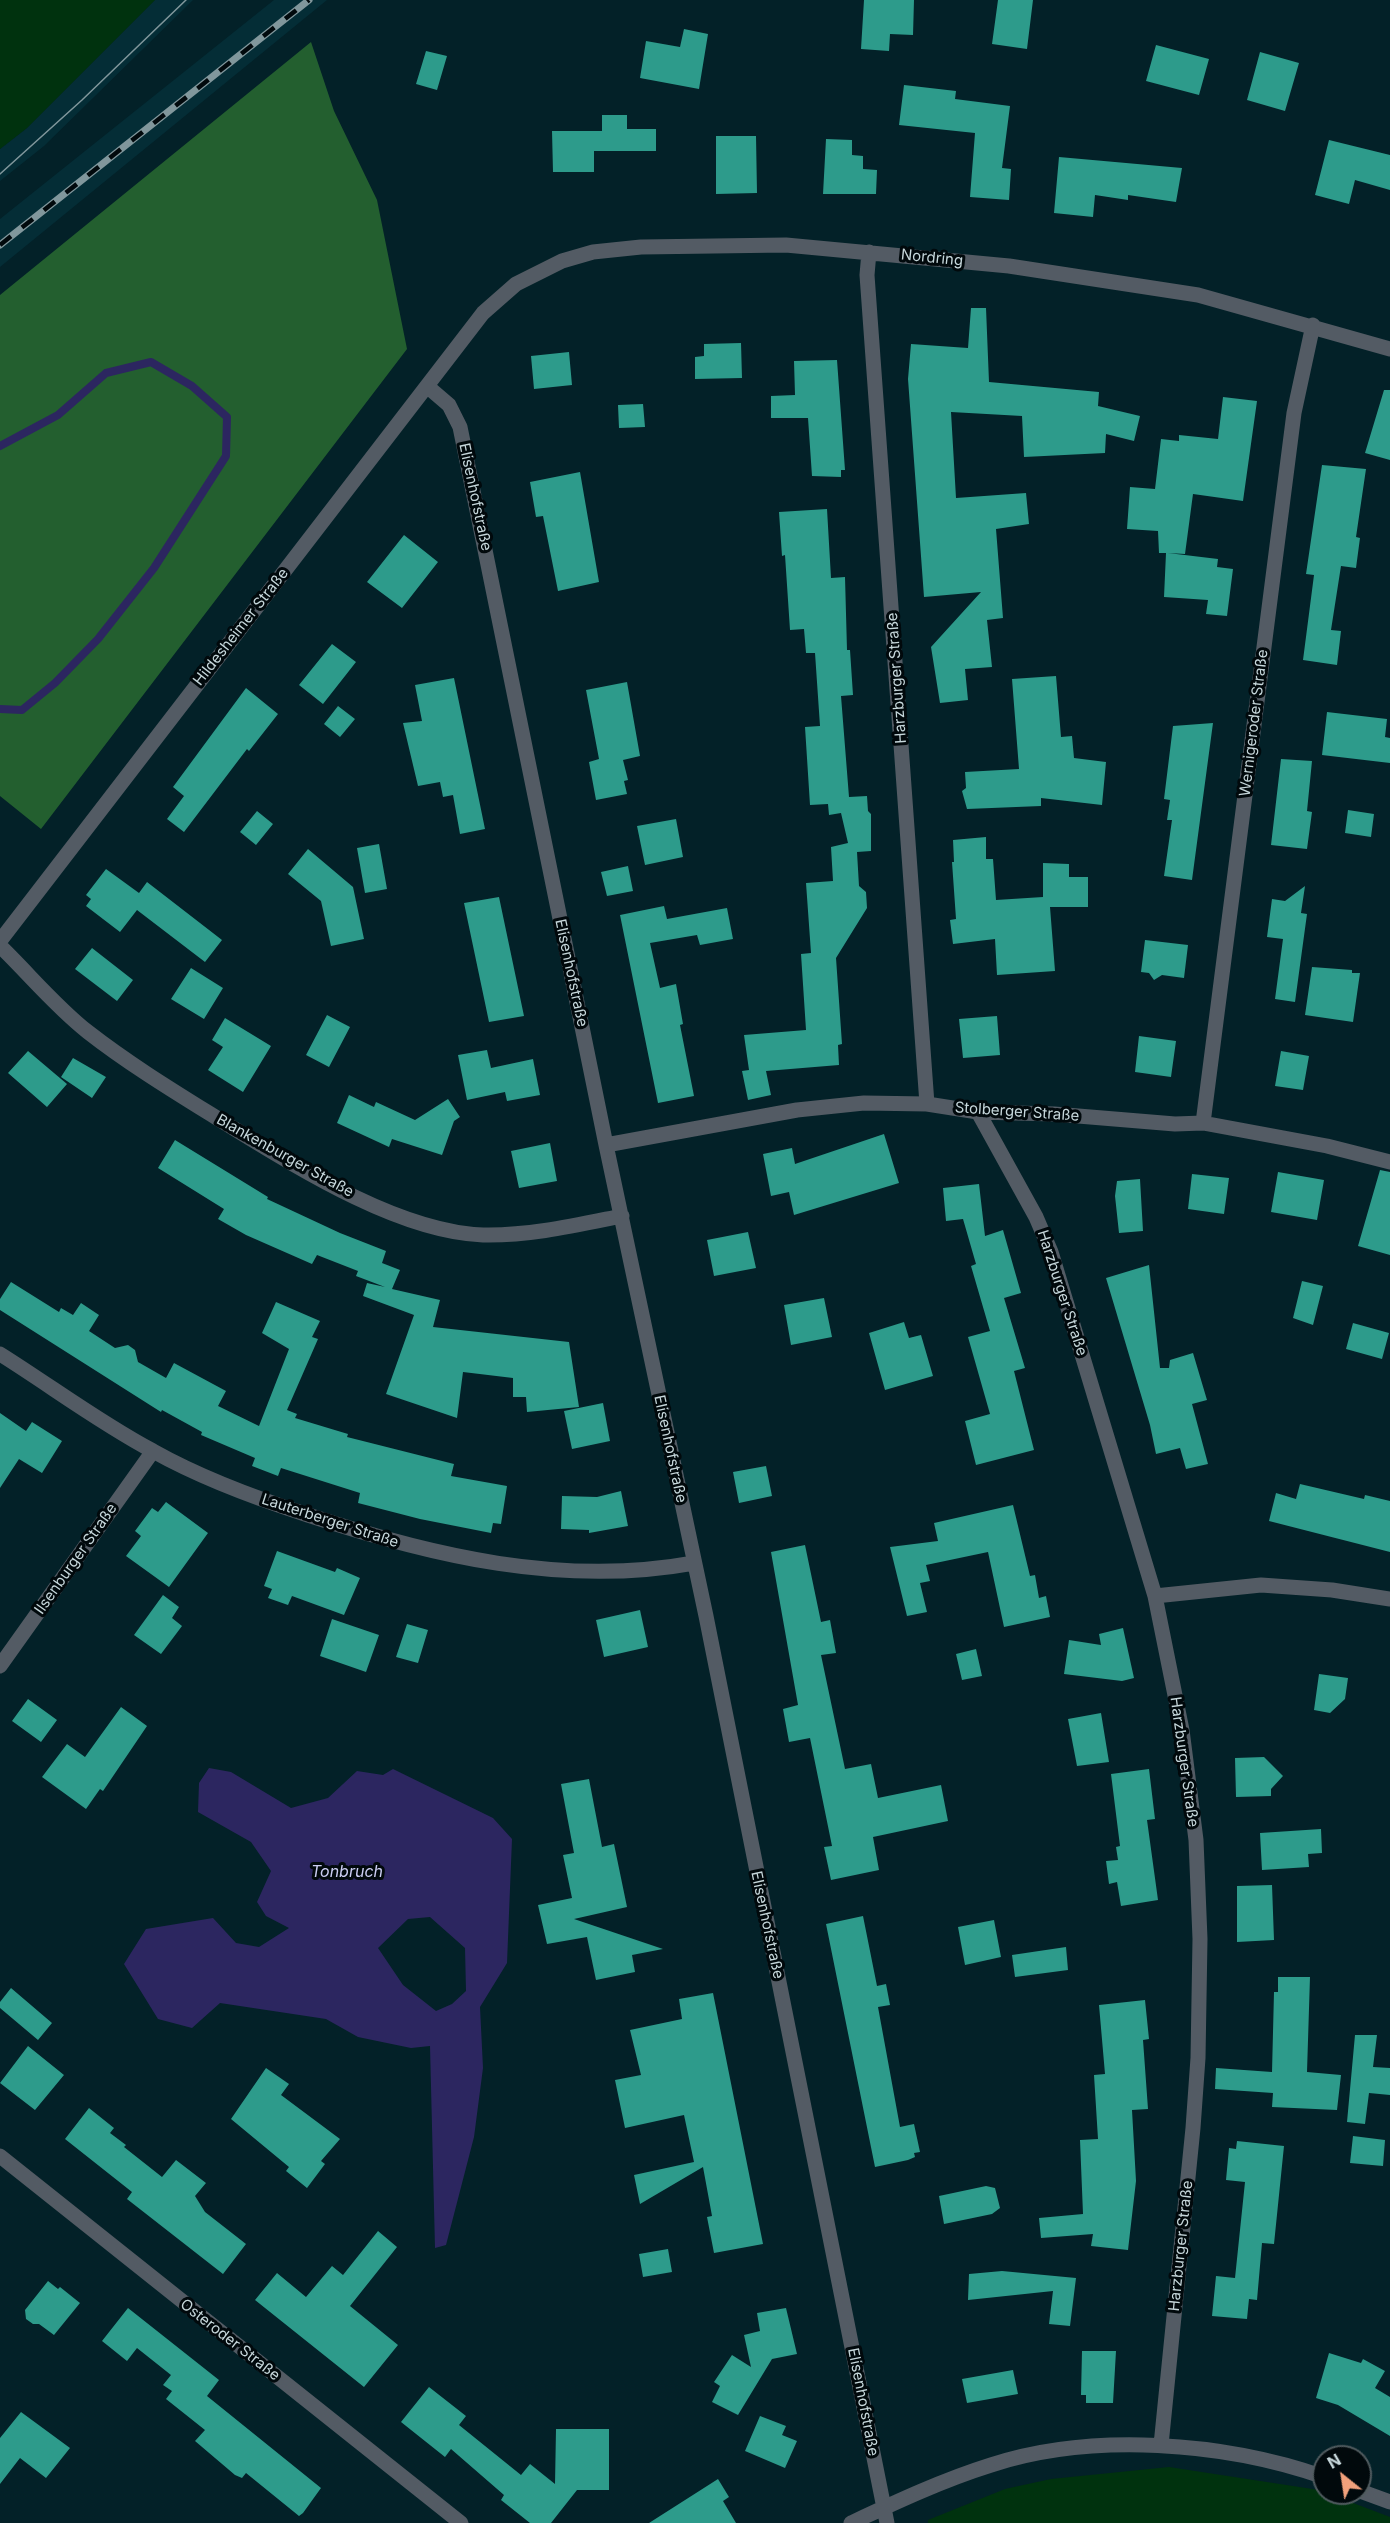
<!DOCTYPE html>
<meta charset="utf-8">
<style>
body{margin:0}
#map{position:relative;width:1390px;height:2523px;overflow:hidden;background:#032128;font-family:Inter,sans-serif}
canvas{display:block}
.north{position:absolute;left:1312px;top:2445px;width:60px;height:60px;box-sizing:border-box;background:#01090c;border:2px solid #505b5f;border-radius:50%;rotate:330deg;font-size:16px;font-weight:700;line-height:24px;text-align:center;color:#c6d7db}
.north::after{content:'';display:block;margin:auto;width:21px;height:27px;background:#f1a17c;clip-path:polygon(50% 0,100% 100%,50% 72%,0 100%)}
</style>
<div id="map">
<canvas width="1390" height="2523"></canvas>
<div class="north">N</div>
</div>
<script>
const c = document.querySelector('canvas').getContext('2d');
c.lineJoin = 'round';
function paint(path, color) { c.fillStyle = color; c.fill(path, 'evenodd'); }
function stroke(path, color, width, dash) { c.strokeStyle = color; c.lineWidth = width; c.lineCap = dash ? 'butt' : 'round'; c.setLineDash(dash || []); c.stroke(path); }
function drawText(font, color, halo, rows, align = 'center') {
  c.font = font + ' Inter,sans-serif'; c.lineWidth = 6; c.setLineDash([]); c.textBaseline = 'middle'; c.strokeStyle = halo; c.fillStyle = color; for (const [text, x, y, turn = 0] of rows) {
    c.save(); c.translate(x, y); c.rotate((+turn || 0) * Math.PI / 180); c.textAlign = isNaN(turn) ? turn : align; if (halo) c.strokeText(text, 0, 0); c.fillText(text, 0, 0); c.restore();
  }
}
const built = new Path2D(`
 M 155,0 L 193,0 L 44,146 L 0,181 L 0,149 L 27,128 Z
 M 274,0 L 327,0 L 0,267 L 0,219 Z`);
const green = new Path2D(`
 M 0,0 L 155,0 L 27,128 L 0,149 Z
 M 1169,2467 L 1319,2490 L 1390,2517 L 1390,2523 L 928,2523 L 928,2520 L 1005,2489 L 1051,2479 Z`);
const forest = new Path2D(`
 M 311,42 L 334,111 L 377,200 L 407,349 L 41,829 L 0,796 L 0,295 Z`);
const water = new Path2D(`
 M 209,1768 L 231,1772 L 291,1808 L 328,1798 L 357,1771 L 383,1775 L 393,1769 L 493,1818 L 512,1839 L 507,1963 L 480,2007 L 483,2068 L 474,2137 L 446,2245 L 435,2248 L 430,2046 L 411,2048 L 358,2037 L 326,2019 L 220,2003 L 192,2028 L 158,2019 L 124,1964 L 146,1929 L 213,1918 L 236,1943 L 259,1947 L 289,1928 L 266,1916 L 257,1902 L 271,1871 L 251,1842 L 198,1812 L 199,1783 ZM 430,1917 L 465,1948 L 466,1991 L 452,2004 L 436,2011 L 403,1985 L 378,1948 L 408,1919 Z`);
const stream = new Path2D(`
 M 0,446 L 58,415 L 106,373 L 151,362 L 192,386 L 227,417 L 226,456 L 154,568 L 98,639 L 55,683 L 22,710 L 0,709`);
const building = new Path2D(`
 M 864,0 L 914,0 L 913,35 L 890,34 L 889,51 L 861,49 Z
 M 998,0 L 1033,0 L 1027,49 L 992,44 Z
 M 684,29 L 708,34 L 699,89 L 640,78 L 646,41 L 680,47 Z
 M 1156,45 L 1209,59 L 1199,95 L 1146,81 Z
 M 426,51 L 447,56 L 437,90 L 416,84 Z
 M 1260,52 L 1299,63 L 1285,111 L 1247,100 Z
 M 904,85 L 956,91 L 955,99 L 1010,106 L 1002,168 L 1011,169 L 1009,200 L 970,197 L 975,133 L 899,125 Z
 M 602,115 L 627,115 L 627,129 L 656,129 L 656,151 L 594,151 L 594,172 L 553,172 L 552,131 L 602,131 Z
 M 716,136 L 756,136 L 757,193 L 716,194 Z
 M 826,139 L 852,140 L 852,155 L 863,156 L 863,169 L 877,170 L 876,194 L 823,194 Z
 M 1329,140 L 1390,155 L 1390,190 L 1355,180 L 1349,204 L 1315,195 Z
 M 1059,157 L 1182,168 L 1176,202 L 1128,195 L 1128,200 L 1095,195 L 1093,217 L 1054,213 Z
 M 971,308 L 986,308 L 989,382 L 1099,392 L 1098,406 L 1140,416 L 1134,441 L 1106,434 L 1105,453 L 1024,457 L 1022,416 L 951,412 L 956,498 L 1026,493 L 1029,524 L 996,529 L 1003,618 L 987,620 L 992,667 L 965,669 L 968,700 L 940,703 L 931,647 L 981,592 L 924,597 L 908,379 L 911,344 L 968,348 Z
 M 741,343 L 742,378 L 695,379 L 695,357 L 704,356 L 704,344 Z
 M 569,352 L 572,385 L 534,389 L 531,356 Z
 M 837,360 L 845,470 L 841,470 L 841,477 L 812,476 L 808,418 L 771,418 L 771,396 L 795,395 L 794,361 Z
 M 1384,390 L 1390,390 L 1390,460 L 1365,453 Z
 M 1223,397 L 1257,401 L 1243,501 L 1193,494 L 1185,554 L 1168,553 L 1218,559 L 1217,567 L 1233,569 L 1227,616 L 1206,614 L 1208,600 L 1164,597 L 1166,553 L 1159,553 L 1158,531 L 1127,529 L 1130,487 L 1155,489 L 1161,439 L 1179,441 L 1179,435 L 1218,439 Z
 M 643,404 L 645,427 L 619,428 L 618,405 Z
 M 1322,465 L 1366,469 L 1356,537 L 1360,538 L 1356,568 L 1341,566 L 1331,630 L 1341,631 L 1337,665 L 1303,660 L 1314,575 L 1306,574 Z
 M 580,472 L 599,582 L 558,591 L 543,516 L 536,517 L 530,482 Z
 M 827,509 L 831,578 L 845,577 L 847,650 L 850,650 L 853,695 L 841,696 L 849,797 L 867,796 L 868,811 L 871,814 L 871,851 L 857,852 L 859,886 L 866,892 L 867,908 L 836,958 L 842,1044 L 838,1045 L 839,1065 L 766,1071 L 771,1095 L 748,1100 L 742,1071 L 749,1070 L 744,1035 L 806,1030 L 801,954 L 811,953 L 806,883 L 833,881 L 831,847 L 848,843 L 841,813 L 829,815 L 828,804 L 810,805 L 805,727 L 820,726 L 815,653 L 806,653 L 804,629 L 790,630 L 785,555 L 782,556 L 779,512 Z
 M 404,535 L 438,562 L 402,608 L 367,582 Z
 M 332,644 L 356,662 L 323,704 L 299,685 Z
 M 1056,676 L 1061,737 L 1072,736 L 1074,758 L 1106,762 L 1102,805 L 1041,798 L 1041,806 L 967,809 L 962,791 L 966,788 L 965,772 L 1019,769 L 1012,679 Z
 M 454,678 L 485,829 L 460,834 L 453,795 L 443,797 L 440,782 L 418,786 L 403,723 L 422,721 L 415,685 Z
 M 627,682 L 640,756 L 623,760 L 628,780 L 624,781 L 627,794 L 596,800 L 589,762 L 599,759 L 586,690 Z
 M 246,688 L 278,714 L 249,751 L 247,749 L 184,832 L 167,819 L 184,796 L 173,787 Z
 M 338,706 L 355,719 L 340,737 L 324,724 Z
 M 1327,712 L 1387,719 L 1385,737 L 1390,738 L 1390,763 L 1322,755 Z
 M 1213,723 L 1192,880 L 1164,876 L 1172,820 L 1167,820 L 1170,800 L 1164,799 L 1173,726 Z
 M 1281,759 L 1312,761 L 1307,811 L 1312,812 L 1307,849 L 1271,845 Z
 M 1348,810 L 1374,814 L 1371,837 L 1345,833 Z
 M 257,811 L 273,824 L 256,845 L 240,832 Z
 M 676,819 L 683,857 L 645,865 L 637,826 Z
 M 986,837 L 986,859 L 993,859 L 996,900 L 1043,897 L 1043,863 L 1069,864 L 1069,877 L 1088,877 L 1088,907 L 1050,907 L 1055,971 L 997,975 L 995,939 L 953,944 L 950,920 L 956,919 L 952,862 L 954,862 L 953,840 Z
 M 379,844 L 387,889 L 365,893 L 357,848 Z
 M 308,849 L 353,887 L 364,939 L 331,946 L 321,901 L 288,874 Z
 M 628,866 L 633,891 L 607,896 L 601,872 Z
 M 106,869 L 139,893 L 147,882 L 222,940 L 205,962 L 137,910 L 120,932 L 86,906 L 91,899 L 86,895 Z
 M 1305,886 L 1301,913 L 1307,914 L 1295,1002 L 1275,999 L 1283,939 L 1267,937 L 1272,899 L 1285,901 Z
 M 499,897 L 524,1016 L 489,1022 L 464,903 Z
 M 664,906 L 667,919 L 727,908 L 733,939 L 700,945 L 697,935 L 650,943 L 660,988 L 676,984 L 683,1024 L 680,1025 L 694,1096 L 658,1103 L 620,915 Z
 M 1145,940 L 1188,945 L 1184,978 L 1162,975 L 1154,980 L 1149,973 L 1141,972 Z
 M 92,948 L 133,980 L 117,1001 L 75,969 Z
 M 1312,967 L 1352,970 L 1352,973 L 1360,973 L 1353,1022 L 1305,1015 Z
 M 191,968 L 223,988 L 204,1019 L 171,999 Z
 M 327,1015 L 350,1027 L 329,1067 L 306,1055 Z
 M 997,1016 L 1000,1055 L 963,1058 L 959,1019 Z
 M 225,1018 L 271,1046 L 243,1092 L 208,1070 L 223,1047 L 212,1040 Z
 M 1139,1036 L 1176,1041 L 1171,1077 L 1135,1072 Z
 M 487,1050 L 491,1068 L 533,1059 L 540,1095 L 507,1101 L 505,1092 L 467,1100 L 458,1055 Z
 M 28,1051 L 67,1084 L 47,1107 L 8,1073 Z
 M 1281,1051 L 1309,1056 L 1303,1090 L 1275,1086 Z
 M 73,1058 L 106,1077 L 92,1098 L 61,1077 Z
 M 349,1095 L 374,1107 L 376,1102 L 415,1120 L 448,1099 L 460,1117 L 454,1121 L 442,1155 L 392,1139 L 389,1147 L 337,1123 Z
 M 884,1134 L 899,1183 L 794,1215 L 789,1192 L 771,1196 L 763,1154 L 792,1148 L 795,1164 Z
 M 175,1140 L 268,1197 L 267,1199 L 340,1233 L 386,1251 L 382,1263 L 400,1270 L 392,1289 L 440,1300 L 433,1327 L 569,1342 L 579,1407 L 527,1412 L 526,1397 L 513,1397 L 513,1378 L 463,1372 L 457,1418 L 386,1394 L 414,1315 L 363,1296 L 367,1283 L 385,1287 L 356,1276 L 358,1271 L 317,1255 L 312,1264 L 246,1235 L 218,1219 L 224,1209 L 158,1168 Z
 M 550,1143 L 557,1181 L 519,1188 L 511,1151 Z
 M 1380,1170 L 1390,1172 L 1390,1255 L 1358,1246 Z
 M 1278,1172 L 1324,1180 L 1317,1220 L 1271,1212 Z
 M 1192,1174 L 1229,1178 L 1224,1214 L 1188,1209 Z
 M 1140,1179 L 1143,1231 L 1119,1233 L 1115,1196 L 1117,1181 Z
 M 979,1184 L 985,1236 L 1003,1230 L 1021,1293 L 1004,1298 L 1025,1368 L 1014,1371 L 1034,1450 L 976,1465 L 965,1421 L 990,1414 L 968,1337 L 990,1331 L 971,1266 L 976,1264 L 963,1219 L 946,1221 L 943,1188 Z
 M 748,1232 L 756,1268 L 714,1276 L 707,1240 Z
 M 1149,1265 L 1160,1368 L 1169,1368 L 1170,1360 L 1193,1353 L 1207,1400 L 1192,1404 L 1208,1464 L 1186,1469 L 1180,1448 L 1156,1454 L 1150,1425 L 1106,1278 Z
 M 1302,1281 L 1323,1286 L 1313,1325 L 1293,1318 Z
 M 11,1282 L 59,1312 L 61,1308 L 73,1315 L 81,1303 L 99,1315 L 89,1331 L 115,1348 L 128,1345 L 135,1350 L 138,1362 L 166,1378 L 174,1363 L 226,1391 L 218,1406 L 259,1426 L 289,1349 L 262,1333 L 276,1302 L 320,1321 L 312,1337 L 318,1339 L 287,1410 L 297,1414 L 295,1418 L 348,1434 L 347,1437 L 454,1464 L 451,1476 L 507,1486 L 501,1524 L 493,1523 L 491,1533 L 420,1519 L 358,1503 L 360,1493 L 281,1468 L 278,1476 L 252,1466 L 255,1458 L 201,1435 L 202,1432 L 162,1410 L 161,1412 L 0,1310 L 0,1299 Z
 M 824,1298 L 832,1337 L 791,1345 L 784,1305 Z
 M 904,1322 L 909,1338 L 921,1335 L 933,1376 L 885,1390 L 869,1333 Z
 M 1353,1323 L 1389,1333 L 1382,1359 L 1346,1349 Z
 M 603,1403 L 610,1441 L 572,1449 L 564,1411 Z
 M 0,1413 L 26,1431 L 32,1422 L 62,1441 L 42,1473 L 19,1459 L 0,1488 Z
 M 766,1466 L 772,1496 L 739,1503 L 733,1472 Z
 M 1300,1484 L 1364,1499 L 1365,1495 L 1390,1501 L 1390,1552 L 1269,1521 L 1276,1493 L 1296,1499 Z
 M 621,1491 L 628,1526 L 589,1533 L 589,1530 L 561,1529 L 562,1496 L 597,1497 Z
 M 166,1502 L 208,1533 L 169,1587 L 126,1556 L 141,1536 L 135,1531 L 152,1508 L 158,1512 Z
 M 1013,1505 L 1030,1576 L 1035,1575 L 1039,1598 L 1046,1596 L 1050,1617 L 1004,1627 L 988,1552 L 926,1565 L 930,1581 L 920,1583 L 927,1612 L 907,1616 L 890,1547 L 938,1541 L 934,1523 Z
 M 805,1545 L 821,1622 L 830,1620 L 836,1653 L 821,1655 L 845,1769 L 871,1764 L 878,1798 L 941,1785 L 948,1821 L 873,1837 L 879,1870 L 831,1880 L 824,1847 L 832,1846 L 810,1738 L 789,1742 L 783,1709 L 798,1705 L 771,1552 Z
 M 277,1551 L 335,1572 L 337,1568 L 360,1578 L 344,1615 L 292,1596 L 288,1605 L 268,1598 L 272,1589 L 264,1586 Z
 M 163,1595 L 179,1607 L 172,1618 L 182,1626 L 161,1654 L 134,1635 Z
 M 640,1610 L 648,1647 L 604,1657 L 596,1620 Z
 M 332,1619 L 379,1635 L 366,1672 L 320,1656 Z
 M 407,1624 L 428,1630 L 418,1663 L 396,1657 Z
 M 1123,1628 L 1134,1678 L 1122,1681 L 1064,1674 L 1069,1640 L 1101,1645 L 1099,1634 Z
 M 976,1649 L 982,1676 L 962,1680 L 956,1654 Z
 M 1319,1674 L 1348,1678 L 1345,1699 L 1330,1713 L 1314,1710 Z
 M 28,1699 L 57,1720 L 41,1742 L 12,1721 Z
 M 121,1707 L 147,1726 L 103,1791 L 100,1789 L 86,1809 L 42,1777 L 67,1744 L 85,1757 Z
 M 1101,1713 L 1109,1762 L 1077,1766 L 1068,1719 Z
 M 1264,1757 L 1283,1776 L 1271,1789 L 1271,1796 L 1236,1797 L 1235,1758 Z
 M 1149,1769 L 1155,1819 L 1147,1820 L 1158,1900 L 1121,1906 L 1117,1882 L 1109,1884 L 1106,1861 L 1118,1860 L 1116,1847 L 1120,1846 L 1111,1774 Z
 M 589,1779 L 602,1847 L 614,1844 L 627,1907 L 574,1919 L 663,1949 L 632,1955 L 635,1972 L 596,1980 L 587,1937 L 547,1944 L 538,1905 L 572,1898 L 563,1855 L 574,1853 L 561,1784 Z
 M 1321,1829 L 1322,1853 L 1308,1854 L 1309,1867 L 1262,1870 L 1260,1833 Z
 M 1272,1885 L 1274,1940 L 1237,1942 L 1237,1886 Z
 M 863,1916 L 877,1986 L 886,1984 L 890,2005 L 878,2007 L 900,2127 L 914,2124 L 920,2152 L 914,2153 L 915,2157 L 908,2160 L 875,2167 L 826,1924 Z
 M 994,1920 L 1001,1957 L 965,1965 L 958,1927 Z
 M 1066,1947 L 1068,1970 L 1015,1977 L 1012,1955 Z
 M 1278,1977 L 1310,1977 L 1307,2072 L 1341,2075 L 1337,2110 L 1272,2107 L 1273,2093 L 1215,2089 L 1216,2068 L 1272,2072 L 1274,1992 L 1278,1992 Z
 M 11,1988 L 52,2023 L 38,2040 L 0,2008 L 0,2002 Z
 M 713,1993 L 763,2244 L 714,2253 L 707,2217 L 712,2216 L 703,2167 L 640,2204 L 634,2175 L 694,2162 L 684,2115 L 625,2128 L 615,2080 L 641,2075 L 630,2030 L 682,2019 L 679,1999 Z
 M 1145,2000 L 1149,2039 L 1143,2040 L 1148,2109 L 1132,2110 L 1136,2181 L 1128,2250 L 1091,2246 L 1093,2234 L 1041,2238 L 1039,2218 L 1083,2214 L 1080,2140 L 1098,2139 L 1094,2075 L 1105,2074 L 1099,2005 Z
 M 1355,2035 L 1377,2035 L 1373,2067 L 1390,2068 L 1390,2095 L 1369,2093 L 1365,2124 L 1347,2122 Z
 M 28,2046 L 64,2075 L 35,2110 L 0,2083 Z
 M 266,2068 L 289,2084 L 281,2095 L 340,2139 L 321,2161 L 325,2164 L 307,2188 L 286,2171 L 289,2167 L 231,2119 Z
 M 89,2108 L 114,2128 L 110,2133 L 126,2145 L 124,2147 L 162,2177 L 176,2160 L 206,2183 L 195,2196 L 205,2212 L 246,2244 L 223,2274 L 127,2199 L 132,2192 L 65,2139 Z
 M 1353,2136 L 1385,2140 L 1383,2166 L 1350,2163 Z
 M 1237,2141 L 1284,2146 L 1274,2244 L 1262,2243 L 1257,2300 L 1249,2299 L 1247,2319 L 1212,2316 L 1216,2276 L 1235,2278 L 1245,2182 L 1226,2180 L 1229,2148 L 1236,2149 Z
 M 986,2186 L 995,2188 L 1000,2208 L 992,2214 L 944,2224 L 939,2196 Z
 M 378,2231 L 397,2247 L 350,2306 L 398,2345 L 364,2387 L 255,2300 L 277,2273 L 306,2297 L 332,2266 L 343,2275 Z
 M 668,2249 L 672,2272 L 643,2277 L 639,2254 Z
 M 1002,2271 L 1076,2278 L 1070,2326 L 1049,2324 L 1053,2291 L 968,2300 L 969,2274 Z
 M 48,2281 L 58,2289 L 60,2287 L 80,2303 L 54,2335 L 39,2324 L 33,2324 L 26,2319 L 25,2310 Z
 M 128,2308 L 219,2380 L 207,2396 L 321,2488 L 303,2513 L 299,2516 L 246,2473 L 242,2478 L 235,2475 L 195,2441 L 205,2430 L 166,2399 L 172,2391 L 163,2385 L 171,2375 L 137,2348 L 127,2361 L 102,2341 Z
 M 786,2308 L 797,2354 L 772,2359 L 738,2415 L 712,2402 L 720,2386 L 714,2382 L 732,2355 L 751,2367 L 744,2335 L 760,2331 L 757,2313 Z
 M 1082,2351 L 1116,2351 L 1113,2403 L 1086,2403 L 1086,2395 L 1081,2395 Z
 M 1329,2353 L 1361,2363 L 1363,2359 L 1385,2371 L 1375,2388 L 1390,2397 L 1390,2436 L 1338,2405 L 1316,2398 Z
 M 1013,2370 L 1018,2394 L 967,2403 L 962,2379 Z
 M 429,2387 L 466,2416 L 459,2425 L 521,2475 L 530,2464 L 555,2484 L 556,2429 L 609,2429 L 609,2490 L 577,2490 L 551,2523 L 530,2523 L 501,2500 L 504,2495 L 451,2449 L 445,2457 L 401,2422 Z
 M 21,2412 L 70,2448 L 46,2478 L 20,2458 L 0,2484 L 0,2438 Z
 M 760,2416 L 786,2426 L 782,2435 L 797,2441 L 785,2468 L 745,2451 Z
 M 718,2479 L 729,2497 L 723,2501 L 736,2523 L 649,2523 Z`);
const street = new Path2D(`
 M 869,252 L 867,275 L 927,1104
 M 428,387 L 449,405 L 460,427 L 606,1145 L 706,1616 L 887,2523
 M 0,941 L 483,313 L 516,284 L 562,261 L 593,252 L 641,247 L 786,245 L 1009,266 L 1198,295 L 1390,349
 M 0,946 C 29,974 56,1007 88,1032 C 129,1064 175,1092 220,1120 C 292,1164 397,1232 483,1235 C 530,1236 577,1225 622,1216
 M 978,1112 L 1036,1217 L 1051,1252 L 1155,1596 L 1182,1730 L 1196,1840 L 1200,1939 L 1198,2058 L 1193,2128 L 1161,2445
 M 1203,1123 L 1294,413 L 1313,325
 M 606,1145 L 797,1110 L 864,1103 L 927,1104 L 978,1112 L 1054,1114 L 1175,1124 L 1203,1123 L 1327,1146 L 1390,1162
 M 0,1354 C 51,1386 100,1423 153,1451 C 201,1478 255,1498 308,1515 C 432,1556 563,1587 694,1563
 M 1155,1596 L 1261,1585 L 1332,1590 L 1390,1599
 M 0,1666 L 153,1451
 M 0,2156 L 461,2523
 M 1360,2491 L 1390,2502
 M 851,2523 C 896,2502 943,2480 991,2465 C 1092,2432 1224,2442 1324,2477`);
const tram = new Path2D(`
 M 0,174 L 82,100 L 186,0`);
const rail = new Path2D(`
 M 0,245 L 309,0`);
const streetNames = [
 ["Nordring",932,258,6],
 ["Elisenhofstraße",475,497,78],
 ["Hildesheimer Straße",241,627,-52],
 ["Harzburger Straße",897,678,-94],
 ["Wernigeroder Straße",1254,723,-83],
 ["Elisenhofstraße",571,973,78],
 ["Stolberger Straße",1017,1112,4],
 ["Blankenburger Straße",285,1156,29],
 ["Harzburger Straße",1062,1293,72],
 ["Elisenhofstraße",670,1449,78],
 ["Lauterberger Straße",330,1521,18],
 ["Ilsenburger Straße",76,1559,-55],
 ["Harzburger Straße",1184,1762,82],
 ["Elisenhofstraße",767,1925,78],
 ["Harzburger Straße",1181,2246,-84],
 ["Osteroder Straße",230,2340,38],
 ["Elisenhofstraße",863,2402,79]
];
const waterNames = [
 ["Tonbruch",347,1872]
];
paint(built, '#042d36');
paint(green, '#00320e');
paint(forest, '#235f2f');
paint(water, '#2c2660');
stroke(stream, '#2c2660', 8);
paint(building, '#2d9b8b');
stroke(street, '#535b64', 15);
stroke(tram, '#81979c', 1.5);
stroke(rail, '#81979c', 7);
stroke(rail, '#01090c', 4.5, [14]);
drawText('15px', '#c6d7db', '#01090c', streetNames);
drawText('italic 16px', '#cbcdf2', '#01090c', waterNames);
</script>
